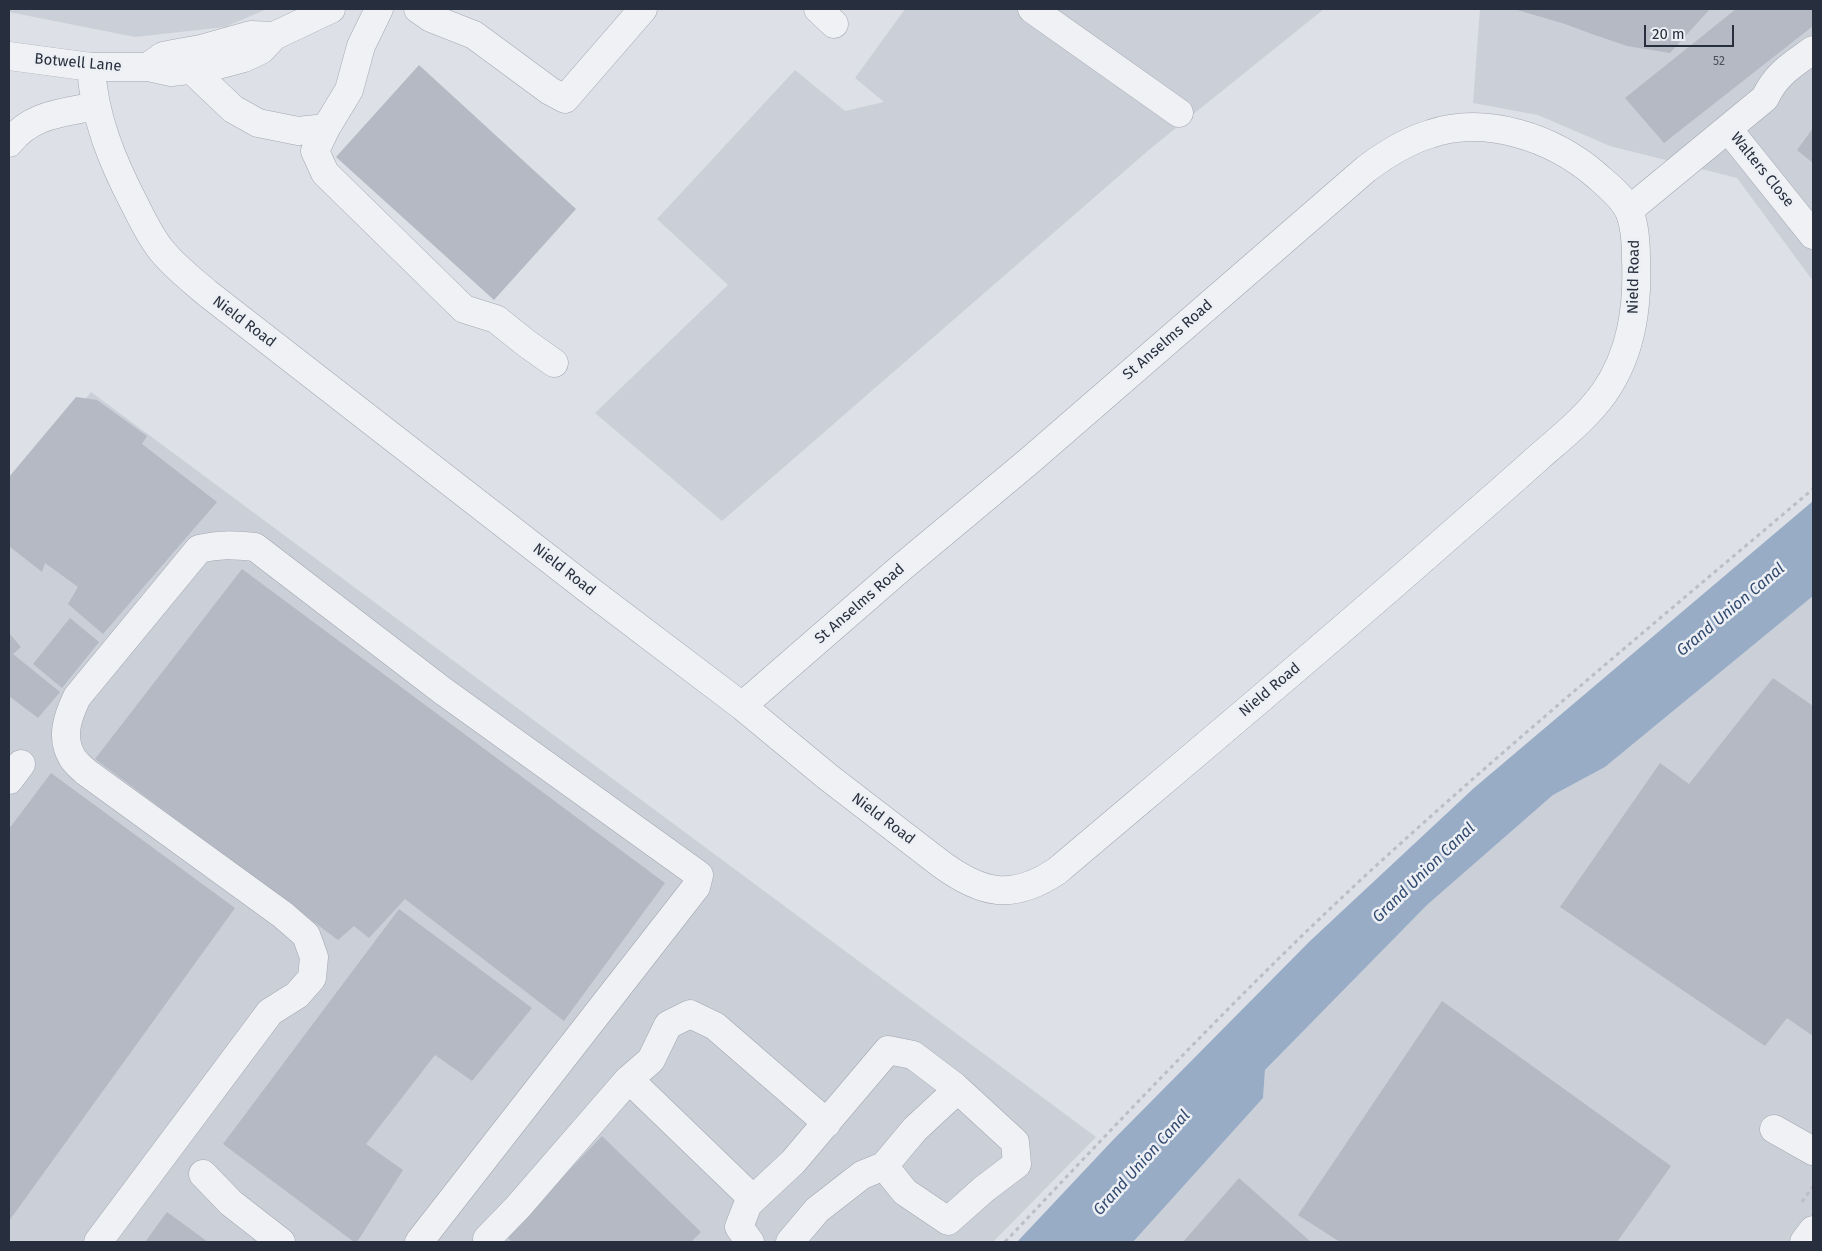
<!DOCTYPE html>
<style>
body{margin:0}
#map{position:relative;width:1822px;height:1251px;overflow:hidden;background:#dde0e6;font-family:"Fira Sans",sans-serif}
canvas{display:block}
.frame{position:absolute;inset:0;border:10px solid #272e3d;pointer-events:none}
.scale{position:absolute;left:1644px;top:25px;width:90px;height:22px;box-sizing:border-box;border:2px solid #272e3d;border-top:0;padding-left:6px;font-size:15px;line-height:18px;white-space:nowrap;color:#272e3d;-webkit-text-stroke:4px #eceff4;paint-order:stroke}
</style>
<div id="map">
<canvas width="1822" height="1251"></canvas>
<div class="frame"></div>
<div class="scale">20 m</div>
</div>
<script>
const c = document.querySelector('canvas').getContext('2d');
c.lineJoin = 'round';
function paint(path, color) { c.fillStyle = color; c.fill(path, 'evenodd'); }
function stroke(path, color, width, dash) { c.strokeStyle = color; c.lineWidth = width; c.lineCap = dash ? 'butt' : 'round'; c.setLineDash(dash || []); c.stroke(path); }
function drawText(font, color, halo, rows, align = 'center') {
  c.font = font + ' "Fira Sans",sans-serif'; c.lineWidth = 5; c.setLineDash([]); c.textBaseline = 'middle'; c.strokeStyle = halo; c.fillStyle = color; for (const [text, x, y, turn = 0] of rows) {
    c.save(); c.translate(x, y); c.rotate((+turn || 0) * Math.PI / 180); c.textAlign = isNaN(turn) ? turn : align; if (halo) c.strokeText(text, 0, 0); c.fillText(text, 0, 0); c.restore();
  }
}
const built = new Path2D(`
 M 9,9 L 267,9 L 225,27 L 135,37 L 9,12 Z
 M 905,9 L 1324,9 L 1150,149 L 722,521 L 595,413 L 728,285 L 657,219 L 795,70 L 845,111 L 884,102 L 855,78 Z
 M 1480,9 L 1813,9 L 1813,281 L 1737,178 L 1610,146 L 1538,115 L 1473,103 Z
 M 91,392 L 1096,1137 L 993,1242 L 9,1242 L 9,490 Z
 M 1813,596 L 1813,1227 L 1804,1242 L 1133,1242 L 1263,1098 L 1265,1070 L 1427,905 L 1553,795 L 1605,767 Z`);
const water = new Path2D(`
 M 1813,501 L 1813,596 L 1605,767 L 1553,795 L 1427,905 L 1265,1070 L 1263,1098 L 1133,1242 L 1017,1242 L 1112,1141 L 1310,941 L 1474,788 Z`);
const building = new Path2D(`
 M 1514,9 L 1710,9 L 1670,53 L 1627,46 L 1592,34 L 1565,24 Z
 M 1736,9 L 1813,9 L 1813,26 L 1664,143 L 1625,98 Z
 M 419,65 L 576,209 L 494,300 L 336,157 Z
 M 1813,128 L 1813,163 L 1797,150 Z
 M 76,397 L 97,400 L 147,436 L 142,444 L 217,502 L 103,634 L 68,604 L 78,587 L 45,563 L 42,572 L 9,546 L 9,477 Z
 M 242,569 L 665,883 L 564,1021 L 405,899 L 369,938 L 354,926 L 338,940 L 95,759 Z
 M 70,618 L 99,642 L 62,688 L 33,664 Z
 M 9,633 L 21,647 L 13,654 L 60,692 L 38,718 L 9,696 Z
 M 1773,678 L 1813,706 L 1813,1036 L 1787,1018 L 1765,1046 L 1560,907 L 1660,763 L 1689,784 Z
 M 51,773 L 235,908 L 9,1221 L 9,829 Z
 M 399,909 L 532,1008 L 472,1081 L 435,1055 L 366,1144 L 403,1170 L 357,1242 L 354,1242 L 223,1144 Z
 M 1442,1001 L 1671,1166 L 1617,1242 L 1340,1242 L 1298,1215 Z
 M 602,1136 L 701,1232 L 691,1242 L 512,1242 L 506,1236 Z
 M 1239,1178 L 1311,1242 L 1183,1242 Z
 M 167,1212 L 208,1242 L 145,1242 Z`);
const path = new Path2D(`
 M 1802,1202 L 1813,1186
 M 1005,1242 C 1123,1117 1241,991 1367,874 C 1512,741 1663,616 1813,489`);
const minor = new Path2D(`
 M 379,9 L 361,46 L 349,90 L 326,128 L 315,151 L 325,173 L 464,309 L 496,319 L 526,343 L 554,363
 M 418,9 L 431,18 L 474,35 L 550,91 L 565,99 L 643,9
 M 818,9 L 834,24
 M 1032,9 L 1179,113
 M 9,56 L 91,67 L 148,67 L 171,72 L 207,68 L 244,58 L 261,50 L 274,36 L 331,9
 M 149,66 L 163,56 L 178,53 L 201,49 L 251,35 L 274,36
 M 91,67 C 94,117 112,161 135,205 C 143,221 151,238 162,251 C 175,267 192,280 207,293 L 589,590 L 742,706 L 828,777 L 941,864 C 982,894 1012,901 1057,871 C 1187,761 1319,651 1447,538 C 1478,511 1509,484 1539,457 C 1562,437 1586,418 1604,393 C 1632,353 1638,306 1636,259 C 1636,243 1635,225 1629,211 C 1622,196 1607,185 1596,175 C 1553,138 1486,115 1430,134 C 1407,141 1386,154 1366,169 L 1028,462 L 902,567 L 742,706
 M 192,70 L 233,109 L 258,123 L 298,131 L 326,128
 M 1728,129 L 1813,235
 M 9,143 C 31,114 62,113 96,106
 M 1629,210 L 1765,98 C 1776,74 1792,65 1813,50
 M 9,780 L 21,764
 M 1774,1129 L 1813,1151
 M 203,1174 L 231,1203 L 281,1242
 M 753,1199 L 639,1089 L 628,1080 L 651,1060 L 668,1025 L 690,1014 L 715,1026 L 827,1123
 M 98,1242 L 270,1012 L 297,995 L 312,978 L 314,957 L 306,935 L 283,915 L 86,772 C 81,767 75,763 72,757 C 60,737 68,716 77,697 L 199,549 C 218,544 235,545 255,547 L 443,691 L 699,875 L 696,887 L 419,1242
 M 490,1242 L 487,1239 L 518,1207 L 628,1080
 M 750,1242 L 739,1227 L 748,1204 L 793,1162 L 888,1050 L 913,1055 L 954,1086 L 1015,1142 L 1017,1164 L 984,1189 L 948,1221 L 905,1192 L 884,1166 L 915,1129 L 957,1090
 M 790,1242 L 817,1210 L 862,1175 L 884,1166
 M 1804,1242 L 1813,1230`);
const numberNames = [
 ["52",1719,62]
];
const streetNames = [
 ["Botwell Lane",78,63,5],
 ["Walters Close",1762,170,51],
 ["Nield Road",1634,277,-89],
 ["Nield Road",244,322,37],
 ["St Anselms Road",1168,340,-41],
 ["Nield Road",564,570,38],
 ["St Anselms Road",860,604,-41],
 ["Nield Road",1270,690,-40],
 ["Nield Road",883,819,37]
];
const waterNames = [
 ["Grand Union Canal",1731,610,-40],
 ["Grand Union Canal",1424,873,-44],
 ["Grand Union Canal",1142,1163,-48]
];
paint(built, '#cbcfd8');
paint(water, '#98acc6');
paint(building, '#b4b9c3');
stroke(minor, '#a3a7b0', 29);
stroke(path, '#bbbec5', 3, [4, 4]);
stroke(minor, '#eff1f5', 28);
drawText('12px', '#4a515e', null, numberNames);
drawText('15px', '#272e3d', '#eceff4', streetNames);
drawText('italic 16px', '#324a6f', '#eceff4', waterNames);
</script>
